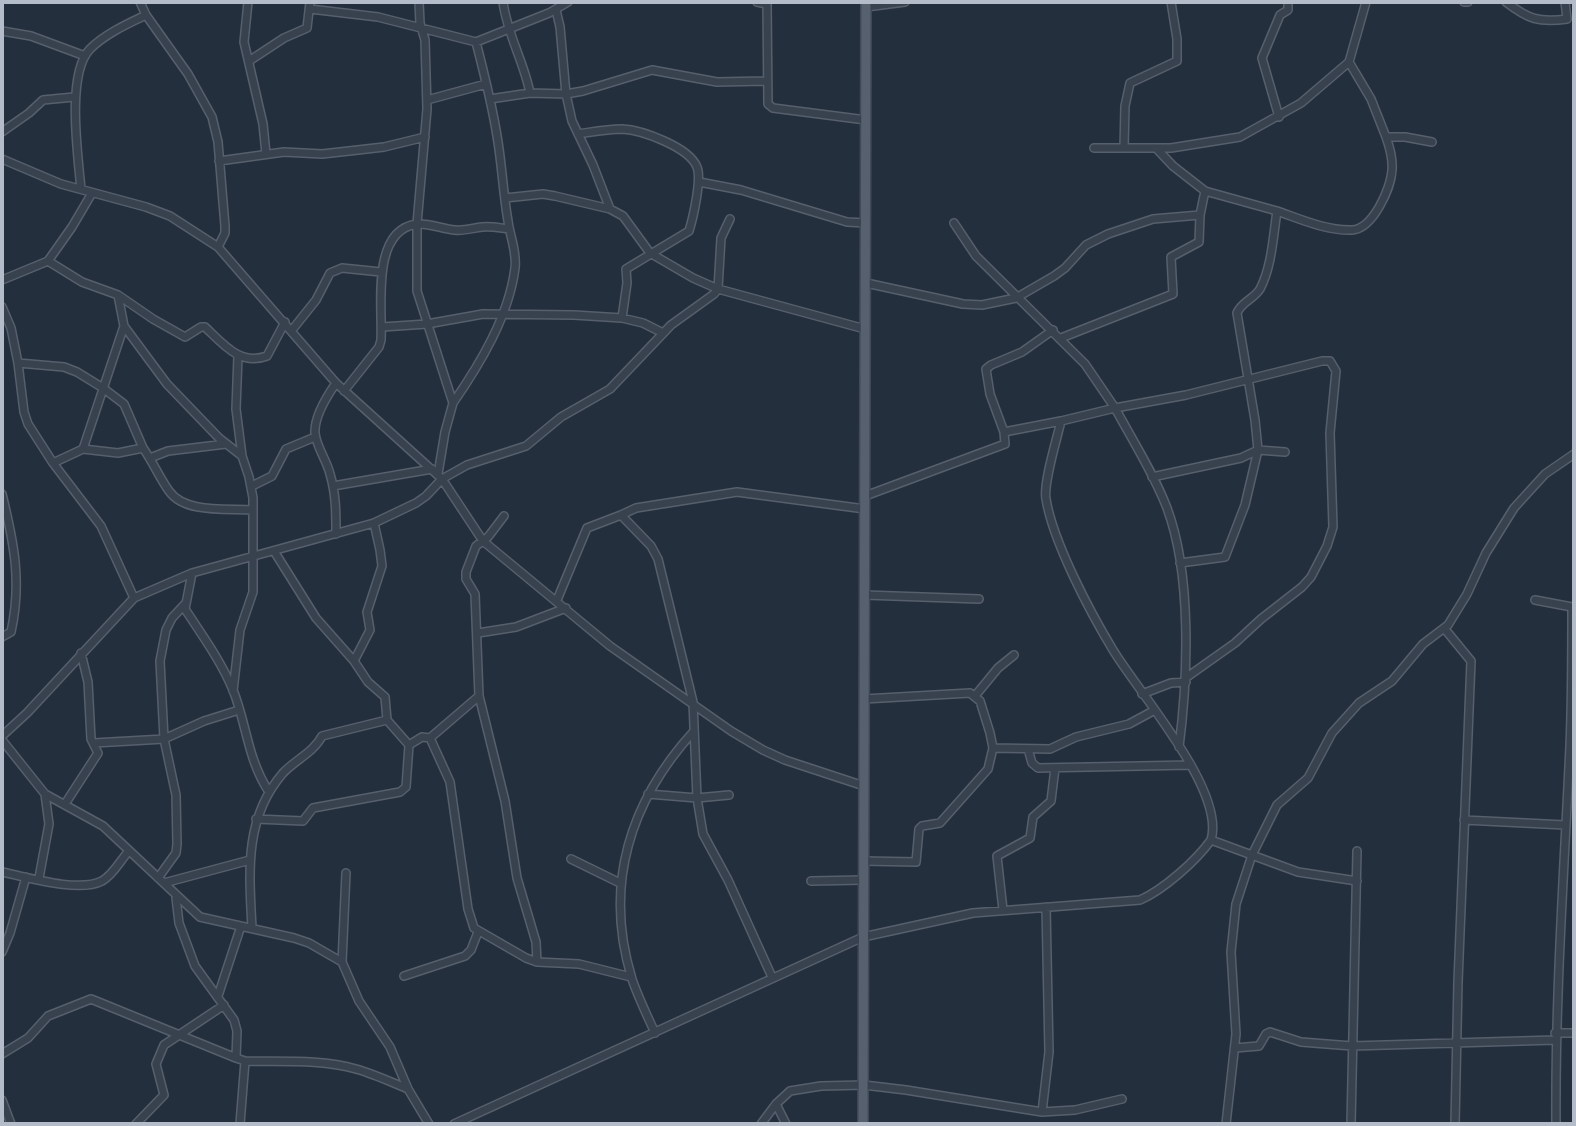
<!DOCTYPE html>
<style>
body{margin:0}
#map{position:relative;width:1576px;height:1126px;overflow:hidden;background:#242f3e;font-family:"Sofia Sans Condensed",sans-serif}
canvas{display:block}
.frame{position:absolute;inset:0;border:4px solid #b4bcc9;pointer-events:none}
</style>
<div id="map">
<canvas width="1576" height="1126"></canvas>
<div class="frame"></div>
</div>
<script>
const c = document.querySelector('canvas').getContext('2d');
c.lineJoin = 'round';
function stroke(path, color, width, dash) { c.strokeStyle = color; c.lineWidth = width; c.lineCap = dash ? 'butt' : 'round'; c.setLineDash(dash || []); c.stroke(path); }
const minor = new Path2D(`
 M 140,2 L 146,15 L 188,74 L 212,117 L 218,142 L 225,226 L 225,233 L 218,247
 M 248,2 L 244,42 L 263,124 L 266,154
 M 419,2 L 420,23 L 425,40 L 427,109 L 417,224 L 417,291 L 453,403 L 445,432 L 438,474
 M 503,2 C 507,34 524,62 530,93
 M 757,2 L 767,4 L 768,104 L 773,108 L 866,120
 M 1464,2 L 1468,2
 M 1506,2 C 1528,19 1539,23 1567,19 L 1565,2
 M 866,7 L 905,2
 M 310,9 L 378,17 L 476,42 L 549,13 L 568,2
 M 556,10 L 560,27 L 566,94 L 572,121 L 593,165 L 610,209
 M 2,31 L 31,36 L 85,56
 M 249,61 L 284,38 L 307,28 L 310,2
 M 1349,62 L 1366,2
 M 490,99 L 530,93 L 566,94 L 583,91 L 652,70 L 717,82 L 766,81
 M 427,100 L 486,84
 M 1279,117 L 1262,58 L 1280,15 L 1288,10 L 1288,2
 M 2,132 L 29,113 L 43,100 L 74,97
 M 578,134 C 592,132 607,129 622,129 C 642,130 689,147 697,167 C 702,179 693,218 689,231 L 626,269 L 627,283 L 622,318
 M 1094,148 L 1171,148 L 1240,137 L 1301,103 L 1349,62 L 1371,99 L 1386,137
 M 1124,148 L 1125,106 L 1130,83 L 1177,61 L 1177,39 L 1171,2
 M 1157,149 L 1173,166 L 1205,191
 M 2,159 L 61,184 L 146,207 L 170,216 L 218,247 L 336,383 L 442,479 L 483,541 L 610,646 L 731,731 L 763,750 L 785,760 L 864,786
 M 219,161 L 284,152 L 322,154 L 349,151 L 384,147 L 425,137
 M 699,182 L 741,190 L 847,222 L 866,223
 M 81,189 C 78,156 66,74 90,49 C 105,34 127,24 146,15
 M 505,198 L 543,194 L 555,196 L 610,209 L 623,216 L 650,253 L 693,278 L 718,289 L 865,329
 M 954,223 L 976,256 L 1085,364 L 1115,408 L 1061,421 C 1057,439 1043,483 1046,499 C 1053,542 1090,612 1113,650 C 1139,693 1226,791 1211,840
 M 48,261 L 72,227 L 92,193
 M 2,280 L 48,261 L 82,282 L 118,295 L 124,326 L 167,384 L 219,438 L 242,456 L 249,477 L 253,498 L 253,592 L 240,630 L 233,691
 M 866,283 L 963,304 L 982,305 L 1016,298 L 1054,276 L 1065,268 L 1086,245 L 1108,234 L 1153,219 L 1200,215 L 1205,191 L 1277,211
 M 118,295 L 153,319 L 185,337 L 201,327 L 205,327 C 223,344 240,366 267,356 L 285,322
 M 2,307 L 11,328 L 18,363 L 24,412 L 28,424 L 53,463 L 101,526 L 134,598
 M 382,327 L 427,324 L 483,314 L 574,315 L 622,318 L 643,323 L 663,333
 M 292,330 L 316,300 L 330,273 L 342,268 L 381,272
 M 1061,338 L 1173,294 L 1171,257 L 1199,242 L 1200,215
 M 238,356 L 236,409 L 242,456
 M 18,363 L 64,367 L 77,372 L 103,388 L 124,404 L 143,448
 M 336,383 C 327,396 314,417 315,433 C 316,446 327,461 330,474 C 336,494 336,513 336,534
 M 344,391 L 379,347 L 381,340 C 383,309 370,230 417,224 C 429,223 443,229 455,230 C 464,231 473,228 482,227 C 491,226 500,228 509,229
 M 453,403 C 480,364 509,316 515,268 C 517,251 510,237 508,221 C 503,193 502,164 497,136 C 492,104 484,73 476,42
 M 1004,432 L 990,394 L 986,369 L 991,365 L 1022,352 L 1053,330
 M 83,449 L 124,326
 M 150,458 L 168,451 L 226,444
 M 53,463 L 83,449 L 118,453 L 143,448 C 153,462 159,477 169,491 C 185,514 228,508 253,510
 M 1152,477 L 1241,458 L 1258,450 L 1255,420 L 1237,313 C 1241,302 1254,299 1260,289 C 1272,266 1273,237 1277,211 C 1300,219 1327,231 1352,230 C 1373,229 1391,188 1392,170 C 1393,158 1390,148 1386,137 L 1405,137 L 1432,142
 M 252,486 L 272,476 L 286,449 L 315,437
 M 333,486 L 432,469
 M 2,494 C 14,543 22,582 11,632 L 2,637
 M 865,496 L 1005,444 L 1004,432 L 1061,421
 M 504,516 L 488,537 L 476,546 L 466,572 L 466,579 L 475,594 L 479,696 L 505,801 L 517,878 L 536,942 L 537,962
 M 374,523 L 380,550 L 382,566 L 367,612 L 370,630 L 354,661 L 368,682 L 385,697 L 387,720 L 409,745 L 422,737 L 430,738 L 450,782 L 468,909 L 474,928 L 526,958 L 537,962 L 579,964 L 631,977
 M 274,551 L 316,618 L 354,661
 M 1180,563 L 1225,557 L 1245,505 L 1258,450 L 1285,452
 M 192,573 L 185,609 C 202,635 221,661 233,690 C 247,725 247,758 269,792
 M 865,595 L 979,599
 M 557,600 L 587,528 L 621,515
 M 1535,600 L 1572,607
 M 1444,628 L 1471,661 L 1458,982 L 1455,1124
 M 478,633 L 516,627 L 566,608
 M 1142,694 L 1171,683 L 1186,682
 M 975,696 L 998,668 L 1014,655
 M 2,736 L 27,713 L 134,598 L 192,573 L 374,523 L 416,503 L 426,496 L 442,479 L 467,465 L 526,446 L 561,417 L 610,389 L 671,325 L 714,294 L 718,289 L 721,238 L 730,219
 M 430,738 L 479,696
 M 2,740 L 45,794 L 103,826 L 200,917 L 294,938 L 309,943 L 342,962 L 359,1001 L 390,1047 L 408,1089 L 429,1124
 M 94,743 L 164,739 L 204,721 L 239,710
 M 1179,747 C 1188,677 1192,575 1167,508 C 1154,474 1133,441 1115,408 L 1186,395 L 1322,361 L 1330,361 L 1336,371 L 1330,433 L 1333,527 L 1327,546 L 1311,577 L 1302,587 L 1261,619 L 1235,643 L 1187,677
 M 993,748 L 1050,749 L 1076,737 L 1129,724 L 1153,711
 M 1028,749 L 1032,763 L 1038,768 L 1191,765
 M 648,794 L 697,798 L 729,795
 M 65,804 L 98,753 L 91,739 L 88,682 L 81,653
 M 256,819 L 303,821 L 313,808 L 400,792 L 406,787 L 409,745
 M 1464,820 L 1565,825
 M 571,859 L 620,883
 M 864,861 L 916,862 L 919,829 L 922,826 L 940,823 L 988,769 L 993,748 L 990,733 L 980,701 L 970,693 L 864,699
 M 2,872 C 27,877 78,893 102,881 C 113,875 120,861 128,852
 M 39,878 L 49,824 L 45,794
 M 158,878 L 176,853 L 177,844 L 176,795 L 164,739 L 160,661 L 166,630 L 172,618 L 185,604
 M 811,881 L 863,880
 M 164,883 L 250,860
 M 176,898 L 179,923 L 195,966 L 234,1020 L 237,1031 L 236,1058 L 245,1061 L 240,1124
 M 1003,910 L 997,856 L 1030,838 L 1033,817 L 1051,801 L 1055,768
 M 252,928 C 249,872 244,818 283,773 C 295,760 314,752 322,736 L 387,720
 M 2,952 L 10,933 L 26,877
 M 342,962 L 346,873
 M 404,976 L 465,956 L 471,950 L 478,932
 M 772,977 L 728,880 L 703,834 L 697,798 L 693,702 L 658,559 L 651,546 L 621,515 L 636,508 L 737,492 L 865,509
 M 218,996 L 241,926
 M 655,1033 C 647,1015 638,997 632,979 C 603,885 630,801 694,731
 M 1555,1033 L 1574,1033
 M 1235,1048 L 1259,1046 L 1266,1034 L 1270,1032 L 1301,1042 L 1352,1046 L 1555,1040
 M 2,1054 L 28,1038 L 48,1016 L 91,999 L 236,1058
 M 245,1061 C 281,1062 321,1059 356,1069 C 374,1074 391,1082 408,1089
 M 2,1100 L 11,1124
 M 776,1104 L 786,1124
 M 1042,1112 L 1049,1052 L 1046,907
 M 136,1124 L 164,1095 L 156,1064 L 164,1045 L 224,1005
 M 454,1124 L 863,937 L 973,913 L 1140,900 C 1163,890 1196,861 1211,840 L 1298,872 L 1357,881
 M 761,1124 L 776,1104 L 790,1091 L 821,1086 L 864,1085 L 906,1090 L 1042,1112 L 1075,1110 L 1122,1099
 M 1226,1124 L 1236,1034 L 1231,952 L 1236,904 L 1252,855 L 1277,805 L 1308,778 L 1332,733 L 1359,703 L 1392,681 L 1423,644 L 1448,625 L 1467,594 L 1486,553 L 1514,508 L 1545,474 L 1574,454
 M 1351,1124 L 1357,851
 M 1556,1124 C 1555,998 1564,872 1570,746 C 1572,700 1572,653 1572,607 L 1574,607`);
const major = new Path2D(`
 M 863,1124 L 866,2`);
stroke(minor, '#565f6c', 10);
stroke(major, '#414a57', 12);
stroke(minor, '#38414e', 7);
stroke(major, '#56606e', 9);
</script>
